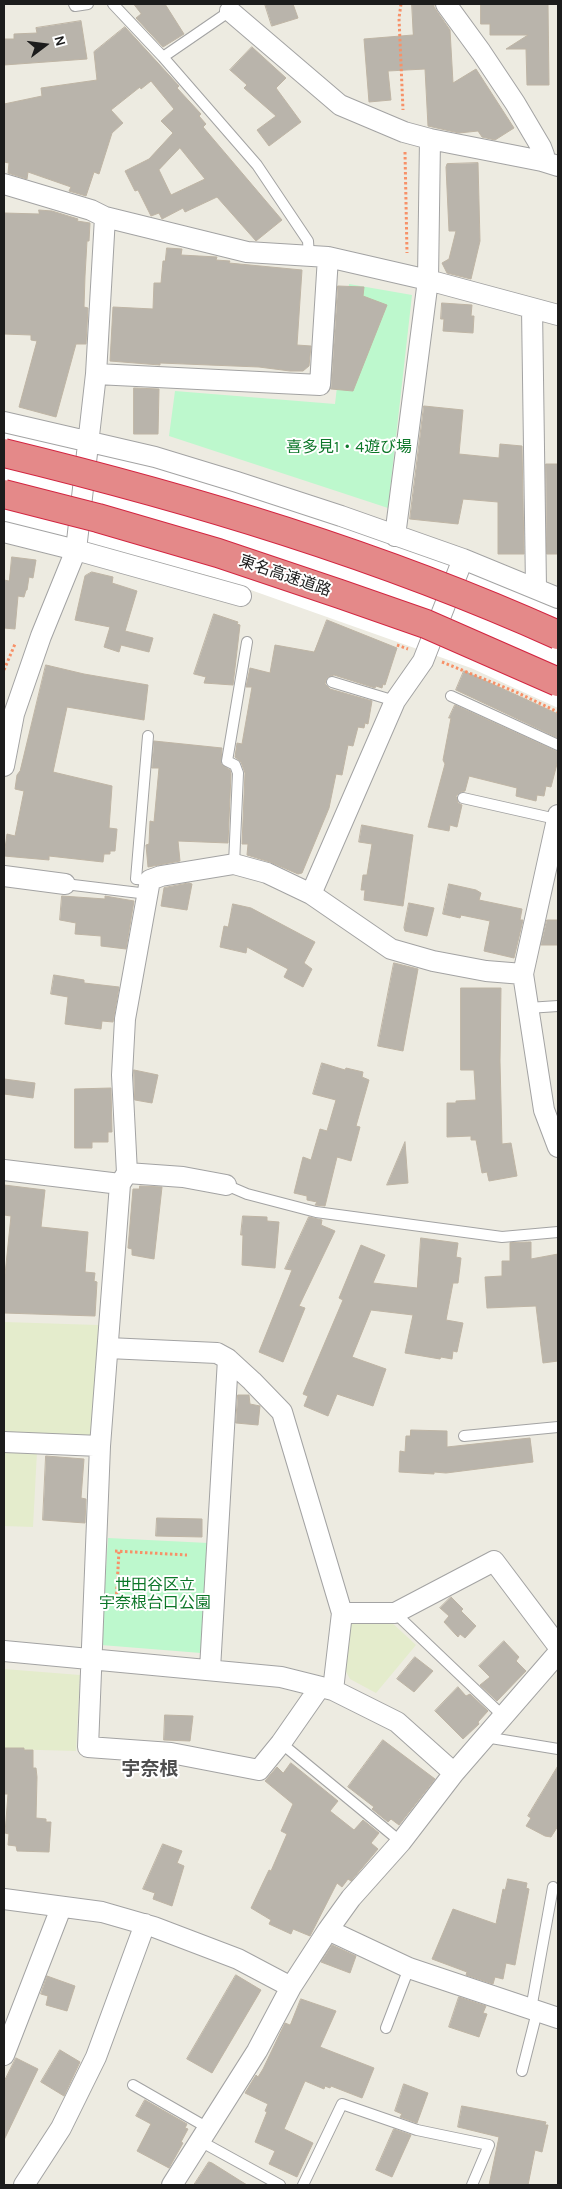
<!DOCTYPE html>
<meta charset="utf-8">
<style>
body{margin:0}
#map{position:relative;width:562px;height:2189px;overflow:hidden;background:#edebe1;font-family:Karla,sans-serif}
canvas{display:block}
.frame{position:absolute;inset:0;border:5px solid #1c1c1c;pointer-events:none}
.north{position:absolute;left:20px;top:20px;width:50px;height:50px;-webkit-text-stroke:4px #fff;paint-order:stroke;rotate:75deg;font-size:14px;font-weight:700;line-height:20px;text-align:center;color:#1c1c1c}
.north::after{content:'';display:block;margin:auto;width:18px;height:22px;background:#1c1c1c;clip-path:polygon(50% 0,100% 100%,50% 72%,0 100%)}
</style>
<div id="map">
<canvas width="562" height="2189"></canvas>
<div class="frame"></div>
<div class="north">N</div>
</div>
<script>
const c = document.querySelector('canvas').getContext('2d');
c.lineJoin = 'round';
function paint(path, color) { c.fillStyle = color; c.fill(path, 'evenodd'); }
function stroke(path, color, width, dash) { c.strokeStyle = color; c.lineWidth = width; c.lineCap = dash ? 'butt' : 'round'; c.setLineDash(dash || []); c.stroke(path); }
function drawText(font, color, halo, rows, align = 'center') {
  c.font = font + ' Karla,"Noto Sans JP",sans-serif'; c.lineWidth = 4; c.setLineDash([]); c.textBaseline = 'middle'; c.strokeStyle = halo; c.fillStyle = color; for (const [text, x, y, turn = 0] of rows) {
    c.save(); c.translate(x, y); c.rotate((+turn || 0) * Math.PI / 180); c.textAlign = isNaN(turn) ? turn : align; if (halo) c.strokeText(text, 0, 0); c.fillText(text, 0, 0); c.restore();
  }
}
const farmland = new Path2D(`
 M 4,1322 L 98,1325 L 94,1431 L 88,1438 L 4,1435 Z
 M 4,1451 L 37,1452 L 33,1527 L 4,1526 Z
 M 356,1618 L 390,1621 L 416,1645 L 376,1693 L 350,1679 L 344,1668 L 348,1624 Z
 M 4,1669 L 80,1675 L 76,1751 L 4,1749 Z`);
const park = new Path2D(`
 M 349,284 L 412,295 L 388,508 L 169,436 L 175,391 L 335,404 Z
 M 108,1538 L 208,1543 L 201,1653 L 101,1645 Z`);
const pier = new Path2D(`
 M 4,429 L 111,455 L 223,487 L 370,534 L 446,562 L 558,609 L 558,708 L 471,668 L 214,577 L 4,522 Z`);
const building = new Path2D(`
 M 134,4 L 165,4 L 184,34 L 163,47 L 136,18 L 141,14 Z
 M 265,4 L 293,4 L 298,18 L 272,26 Z
 M 412,4 L 434,4 L 434,7 L 450,30 L 453,83 L 476,69 L 514,128 L 495,140 L 482,137 L 478,131 L 459,133 L 428,126 L 425,69 L 388,71 L 391,100 L 369,102 L 364,39 L 413,35 Z
 M 481,4 L 548,4 L 549,85 L 527,85 L 526,49 L 506,49 L 528,35 L 490,35 L 490,24 L 481,24 Z
 M 81,21 L 87,59 L 4,65 L 4,39 L 14,39 L 14,34 L 37,33 L 36,28 Z
 M 125,27 L 179,86 L 177,88 L 201,114 L 199,116 L 206,124 L 203,127 L 282,220 L 256,241 L 217,197 L 185,212 L 183,208 L 162,219 L 159,213 L 151,216 L 138,190 L 135,191 L 125,171 L 149,159 L 173,133 L 161,121 L 174,109 L 151,81 L 141,89 L 140,87 L 111,110 L 123,123 L 112,133 L 99,174 L 94,172 L 86,196 L 69,191 L 71,187 L 28,172 L 27,179 L 8,173 L 9,163 L 4,162 L 4,104 L 42,96 L 41,88 L 97,80 L 94,52 ZM 180,148 L 205,179 L 171,195 L 159,170 Z
 M 252,47 L 286,78 L 276,88 L 301,122 L 269,146 L 257,130 L 276,116 L 244,88 L 247,85 L 230,70 Z
 M 478,163 L 480,241 L 471,279 L 447,273 L 442,263 L 449,259 L 456,231 L 449,231 L 446,167 L 447,164 Z
 M 39,210 L 52,211 L 78,219 L 77,221 L 90,223 L 89,241 L 87,241 L 85,276 L 84,307 L 88,308 L 86,344 L 76,344 L 56,417 L 19,407 L 37,341 L 31,340 L 31,335 L 4,334 L 4,213 L 39,214 Z
 M 167,248 L 182,249 L 181,255 L 217,257 L 216,260 L 230,261 L 229,263 L 302,270 L 297,345 L 311,346 L 309,366 L 303,371 L 290,371 L 259,367 L 160,363 L 160,365 L 110,361 L 113,307 L 153,309 L 154,283 L 161,283 L 163,261 L 165,261 Z
 M 338,286 L 364,287 L 363,296 L 387,305 L 353,391 L 331,389 Z
 M 442,303 L 472,305 L 471,316 L 474,316 L 473,333 L 443,331 L 444,319 L 441,319 Z
 M 134,388 L 159,389 L 158,434 L 134,434 Z
 M 424,406 L 463,410 L 459,454 L 499,458 L 500,444 L 522,446 L 524,554 L 498,554 L 498,502 L 463,499 L 458,524 L 410,519 Z
 M 546,464 L 558,464 L 558,554 L 547,554 Z
 M 12,557 L 36,560 L 33,578 L 29,577 L 27,590 L 26,590 L 24,597 L 18,596 L 15,629 L 4,628 L 4,580 L 9,581 Z
 M 92,572 L 113,577 L 112,583 L 137,591 L 125,631 L 153,638 L 149,652 L 121,645 L 119,652 L 104,647 L 110,627 L 75,620 L 85,576 Z
 M 214,614 L 238,622 L 237,624 L 240,625 L 233,685 L 204,683 L 206,677 L 194,674 Z
 M 327,620 L 397,648 L 385,685 L 383,684 L 382,688 L 376,686 L 375,688 L 334,675 L 328,677 L 326,680 L 325,684 L 330,689 L 372,701 L 368,724 L 365,723 L 364,728 L 358,727 L 353,746 L 348,745 L 342,775 L 336,774 L 329,808 L 302,873 L 298,874 L 270,862 L 247,855 L 248,844 L 242,844 L 245,773 L 241,762 L 235,757 L 237,743 L 242,744 L 252,687 L 246,687 L 250,668 L 270,673 L 275,645 L 314,652 Z
 M 46,665 L 84,674 L 148,685 L 144,720 L 67,707 L 53,772 L 112,786 L 109,828 L 117,829 L 115,851 L 110,851 L 110,854 L 104,854 L 103,862 L 49,856 L 49,860 L 4,856 L 7,834 L 15,836 L 24,791 L 15,789 L 17,775 L 20,771 Z
 M 464,671 L 558,714 L 558,738 L 456,690 Z
 M 455,705 L 558,752 L 558,760 L 551,787 L 546,786 L 544,796 L 537,795 L 536,801 L 516,796 L 517,788 L 469,776 L 465,791 L 461,792 L 456,796 L 458,803 L 462,805 L 457,827 L 450,825 L 449,831 L 428,827 L 445,764 L 443,760 L 451,718 L 449,718 Z
 M 154,741 L 222,748 L 221,764 L 230,770 L 231,774 L 228,843 L 178,841 L 180,861 L 148,867 L 146,845 L 149,844 L 150,821 L 154,822 L 159,768 L 152,768 Z
 M 362,825 L 413,835 L 403,906 L 364,900 L 365,890 L 361,890 L 363,875 L 367,875 L 372,844 L 359,842 Z
 M 189,883 L 192,884 L 187,910 L 161,906 L 164,888 Z
 M 449,884 L 476,890 L 481,893 L 479,900 L 522,909 L 520,920 L 523,920 L 514,958 L 484,951 L 490,921 L 461,915 L 460,918 L 443,914 Z
 M 62,896 L 105,899 L 105,896 L 134,901 L 126,949 L 101,946 L 101,936 L 75,934 L 76,923 L 60,920 Z
 M 409,903 L 434,908 L 427,936 L 405,931 L 404,928 Z
 M 233,904 L 251,908 L 315,942 L 304,963 L 312,969 L 303,987 L 284,977 L 288,969 L 247,947 L 246,953 L 220,947 L 224,926 L 228,927 Z
 M 547,920 L 558,920 L 558,945 L 541,945 Z
 M 394,963 L 418,969 L 403,1051 L 378,1046 Z
 M 54,975 L 84,980 L 84,983 L 119,987 L 113,1022 L 102,1021 L 101,1029 L 65,1024 L 68,997 L 51,994 Z
 M 461,988 L 501,988 L 500,1061 L 502,1144 L 511,1143 L 517,1176 L 489,1181 L 487,1172 L 482,1173 L 476,1140 L 471,1140 L 471,1136 L 447,1137 L 447,1103 L 456,1103 L 456,1101 L 476,1100 L 474,1070 L 461,1070 Z
 M 322,1063 L 345,1070 L 346,1068 L 363,1072 L 362,1077 L 369,1080 L 356,1126 L 360,1127 L 351,1161 L 337,1157 L 325,1206 L 315,1205 L 317,1202 L 307,1200 L 307,1196 L 294,1193 L 303,1157 L 311,1160 L 320,1129 L 327,1131 L 336,1100 L 313,1094 Z
 M 134,1070 L 158,1075 L 152,1103 L 135,1100 Z
 M 4,1079 L 35,1083 L 33,1098 L 4,1094 Z
 M 75,1089 L 111,1088 L 112,1132 L 108,1132 L 108,1142 L 92,1142 L 92,1148 L 75,1148 Z
 M 405,1142 L 408,1183 L 387,1185 Z
 M 4,1185 L 45,1190 L 41,1227 L 88,1232 L 85,1272 L 95,1273 L 94,1281 L 97,1282 L 95,1316 L 4,1313 L 4,1284 L 11,1216 L 4,1215 Z
 M 140,1186 L 162,1187 L 154,1259 L 132,1255 L 132,1249 L 128,1248 L 133,1189 L 139,1189 Z
 M 243,1216 L 267,1217 L 267,1221 L 279,1222 L 275,1268 L 242,1265 L 243,1235 L 241,1235 Z
 M 309,1217 L 322,1220 L 321,1225 L 335,1231 L 299,1306 L 305,1308 L 283,1362 L 259,1352 L 292,1270 L 285,1269 Z
 M 421,1238 L 458,1243 L 456,1257 L 461,1258 L 458,1283 L 453,1283 L 446,1320 L 463,1323 L 457,1352 L 453,1351 L 452,1359 L 441,1357 L 440,1359 L 405,1353 L 413,1315 L 371,1310 L 352,1357 L 386,1369 L 373,1406 L 337,1394 L 328,1416 L 304,1406 L 308,1396 L 303,1394 L 343,1300 L 339,1298 L 361,1245 L 385,1255 L 373,1283 L 417,1288 Z
 M 528,1242 L 531,1242 L 531,1259 L 558,1254 L 558,1361 L 543,1363 L 536,1306 L 487,1308 L 485,1277 L 502,1276 L 502,1261 L 510,1261 L 510,1243 Z
 M 238,1395 L 249,1395 L 250,1404 L 260,1406 L 258,1425 L 236,1423 Z
 M 411,1430 L 447,1431 L 447,1447 L 530,1438 L 533,1462 L 446,1473 L 434,1472 L 434,1474 L 399,1472 L 400,1451 L 405,1452 L 406,1436 L 410,1436 Z
 M 46,1456 L 84,1459 L 81,1498 L 86,1499 L 85,1523 L 43,1520 Z
 M 157,1518 L 202,1519 L 202,1537 L 156,1536 Z
 M 451,1597 L 463,1609 L 461,1611 L 476,1626 L 465,1638 L 460,1634 L 458,1637 L 456,1635 L 444,1622 L 449,1616 L 440,1608 Z
 M 504,1641 L 519,1657 L 516,1661 L 526,1671 L 497,1701 L 480,1685 L 490,1677 L 479,1666 Z
 M 415,1657 L 433,1671 L 414,1692 L 397,1679 Z
 M 458,1687 L 466,1696 L 470,1694 L 488,1711 L 478,1722 L 479,1724 L 463,1739 L 435,1711 Z
 M 165,1715 L 193,1716 L 190,1741 L 164,1740 Z
 M 383,1740 L 435,1779 L 399,1825 L 391,1819 L 388,1822 L 372,1809 L 374,1807 L 348,1787 Z
 M 4,1748 L 24,1748 L 24,1750 L 33,1750 L 33,1768 L 36,1768 L 37,1777 L 36,1818 L 46,1819 L 46,1822 L 51,1822 L 49,1852 L 17,1851 L 16,1846 L 8,1845 L 9,1834 L 5,1833 L 8,1794 L 4,1794 Z
 M 291,1763 L 338,1801 L 330,1811 L 354,1830 L 363,1820 L 379,1833 L 371,1843 L 378,1849 L 351,1881 L 348,1879 L 342,1887 L 337,1883 L 310,1936 L 293,1929 L 291,1934 L 269,1924 L 271,1920 L 251,1908 L 269,1870 L 271,1871 L 287,1834 L 281,1831 L 293,1804 L 265,1781 L 277,1767 L 283,1773 Z
 M 558,1766 L 558,1826 L 551,1837 L 545,1836 L 526,1826 L 531,1818 L 528,1816 Z
 M 163,1844 L 182,1851 L 177,1863 L 184,1866 L 172,1906 L 153,1899 L 155,1893 L 143,1889 Z
 M 508,1879 L 527,1883 L 526,1888 L 529,1889 L 515,1965 L 506,1963 L 503,1979 L 495,1977 L 493,1984 L 466,1975 L 467,1972 L 432,1959 L 453,1909 L 496,1924 L 503,1889 L 505,1890 Z
 M 332,1945 L 356,1956 L 350,1973 L 321,1962 Z
 M 236,1975 L 261,1990 L 212,2073 L 187,2059 Z
 M 47,1976 L 75,1986 L 67,2011 L 46,2005 L 48,1996 L 41,1994 Z
 M 459,1997 L 486,2006 L 483,2013 L 487,2014 L 479,2037 L 449,2027 Z
 M 301,1999 L 336,2011 L 320,2047 L 374,2068 L 362,2098 L 331,2086 L 330,2088 L 325,2086 L 324,2089 L 305,2081 L 284,2129 L 313,2143 L 297,2177 L 269,2164 L 275,2151 L 255,2142 L 267,2112 L 265,2111 L 268,2104 L 245,2093 L 256,2075 L 258,2077 L 263,2069 L 285,2023 L 290,2025 Z
 M 60,2050 L 80,2062 L 64,2096 L 41,2082 Z
 M 16,2058 L 38,2069 L 4,2140 L 4,2082 Z
 M 404,2084 L 428,2093 L 417,2123 L 400,2117 L 402,2114 L 395,2111 Z
 M 145,2100 L 187,2124 L 185,2128 L 188,2129 L 181,2142 L 183,2143 L 169,2168 L 137,2151 L 151,2124 L 136,2116 Z
 M 462,2106 L 546,2122 L 545,2125 L 548,2125 L 542,2152 L 535,2150 L 528,2185 L 489,2185 L 499,2137 L 458,2127 Z
 M 394,2129 L 411,2135 L 392,2177 L 376,2170 Z
 M 209,2162 L 212,2163 L 247,2185 L 194,2185 Z`);
const path = new Path2D(`
 M 401,4 L 399,18 L 403,110
 M 405,152 L 407,253
 M 397,645 L 408,649
 M 442,662 L 516,692 L 558,712
 M 4,670 L 15,644
 M 115,1551 L 187,1555
 M 116,1604 L 119,1551`);
const service = new Path2D(`
 M 74,4 L 75,6 L 88,4
 M 113,4 L 163,57 L 257,165 L 308,241 L 309,256
 M 163,57 L 230,11 L 229,7
 M 332,682 L 395,701
 M 451,696 L 558,745
 M 148,736 L 136,879 L 150,880
 M 463,798 L 556,819
 M 234,864 L 238,773 L 235,765 L 227,761 L 247,642
 M 65,884 L 148,894
 M 528,1008 L 558,1006
 M 226,1185 L 247,1194 L 316,1212 L 502,1237 L 558,1232
 M 464,1436 L 558,1427
 M 395,1613 L 502,1715
 M 485,1737 L 558,1749
 M 281,1743 L 401,1842
 M 531,2009 L 553,1887
 M 386,2028 L 409,1968
 M 522,2071 L 537,2012
 M 133,2085 L 208,2128
 M 200,2141 L 280,2185
 M 303,2185 L 342,2104 L 417,2130 L 489,2145 L 472,2185`);
const minor = new Path2D(`
 M 446,4 L 481,52 L 515,103 L 541,147 L 544,155 L 542,161
 M 230,11 L 340,105 L 404,132 L 430,139 L 542,161 L 558,166
 M 4,184 L 91,210 L 105,217 L 247,252 L 328,257 L 428,280 L 558,315
 M 532,308 L 536,588
 M 96,374 L 320,385 L 328,257
 M 4,422 L 155,457 L 237,482 L 341,516 L 463,559 L 558,598
 M 4,532 L 76,550 L 241,596
 M 395,536 L 428,280 L 430,139
 M 4,766 L 14,714 L 41,636 L 76,550 L 96,374 L 105,217
 M 558,815 L 523,974 L 544,1110 L 558,1147
 M 4,876 L 65,884
 M 311,894 L 395,701 L 423,661 L 463,559
 M 4,1170 L 120,1184
 M 127,1173 L 122,1075 L 125,1019 L 150,880 L 161,876 L 234,864 L 267,873 L 311,894 L 391,949 L 433,961 L 486,971 L 523,974
 M 226,1185 L 183,1177 L 127,1173 L 120,1184 L 100,1446 L 88,1747 L 171,1753 L 259,1770 L 281,1743 L 320,1687
 M 108,1348 L 217,1353 L 228,1359 L 252,1381 L 282,1412 L 342,1613 L 333,1690
 M 4,1442 L 100,1446
 M 342,1613 L 395,1613 L 494,1561 L 558,1646
 M 4,1651 L 281,1677 L 333,1690 L 397,1722 L 454,1773
 M 210,1669 L 228,1359
 M 4,1899 L 102,1912 L 154,1927 L 238,1959 L 291,1987
 M 328,1930 L 409,1968 L 558,2018
 M 4,2055 L 61,1908
 M 24,2185 L 61,2128 L 96,2057 L 145,1924
 M 172,2185 L 257,2051 L 291,1987 L 328,1930 L 351,1898 L 401,1842 L 454,1773 L 558,1653`);
const motorwayBridge = new Path2D(`
 M 4,453 C 193,499 380,555 558,635
 M 4,494 L 98,518 L 218,553 L 340,594 L 426,624 L 558,682`);
const parkNames = [
 ["喜多見1・4遊び場",349,447],
 ["世田谷区立",155,1585],
 ["宇奈根台口公園",155,1603]
];
const streetNames = [
 ["東名高速道路",285,576,19]
];
const quarterNames = [
 ["宇奈根",150,1770]
];
paint(farmland, '#e4eccc');
paint(park, '#bdf8cd');
paint(pier, '#fff');
paint(building, '#b9b4ab');
stroke(building, '#beb4a4', 1);
stroke(service, '#a3a3a3', 12);
stroke(minor, '#a3a3a3', 22);
stroke(path, '#f79168', 3, [2.5, 2.5]);
stroke(service, '#fff', 10);
stroke(minor, '#fff', 20);
stroke(motorwayBridge, '#d32641', 30, []);
stroke(motorwayBridge, '#e48989', 28);
drawText('16px', '#0d7729', '#fff', parkNames);
drawText('16px', '#1c1c1c', '#fff', streetNames);
drawText('bold 19px', '#4f4f4f', '#fff', quarterNames);
</script>
